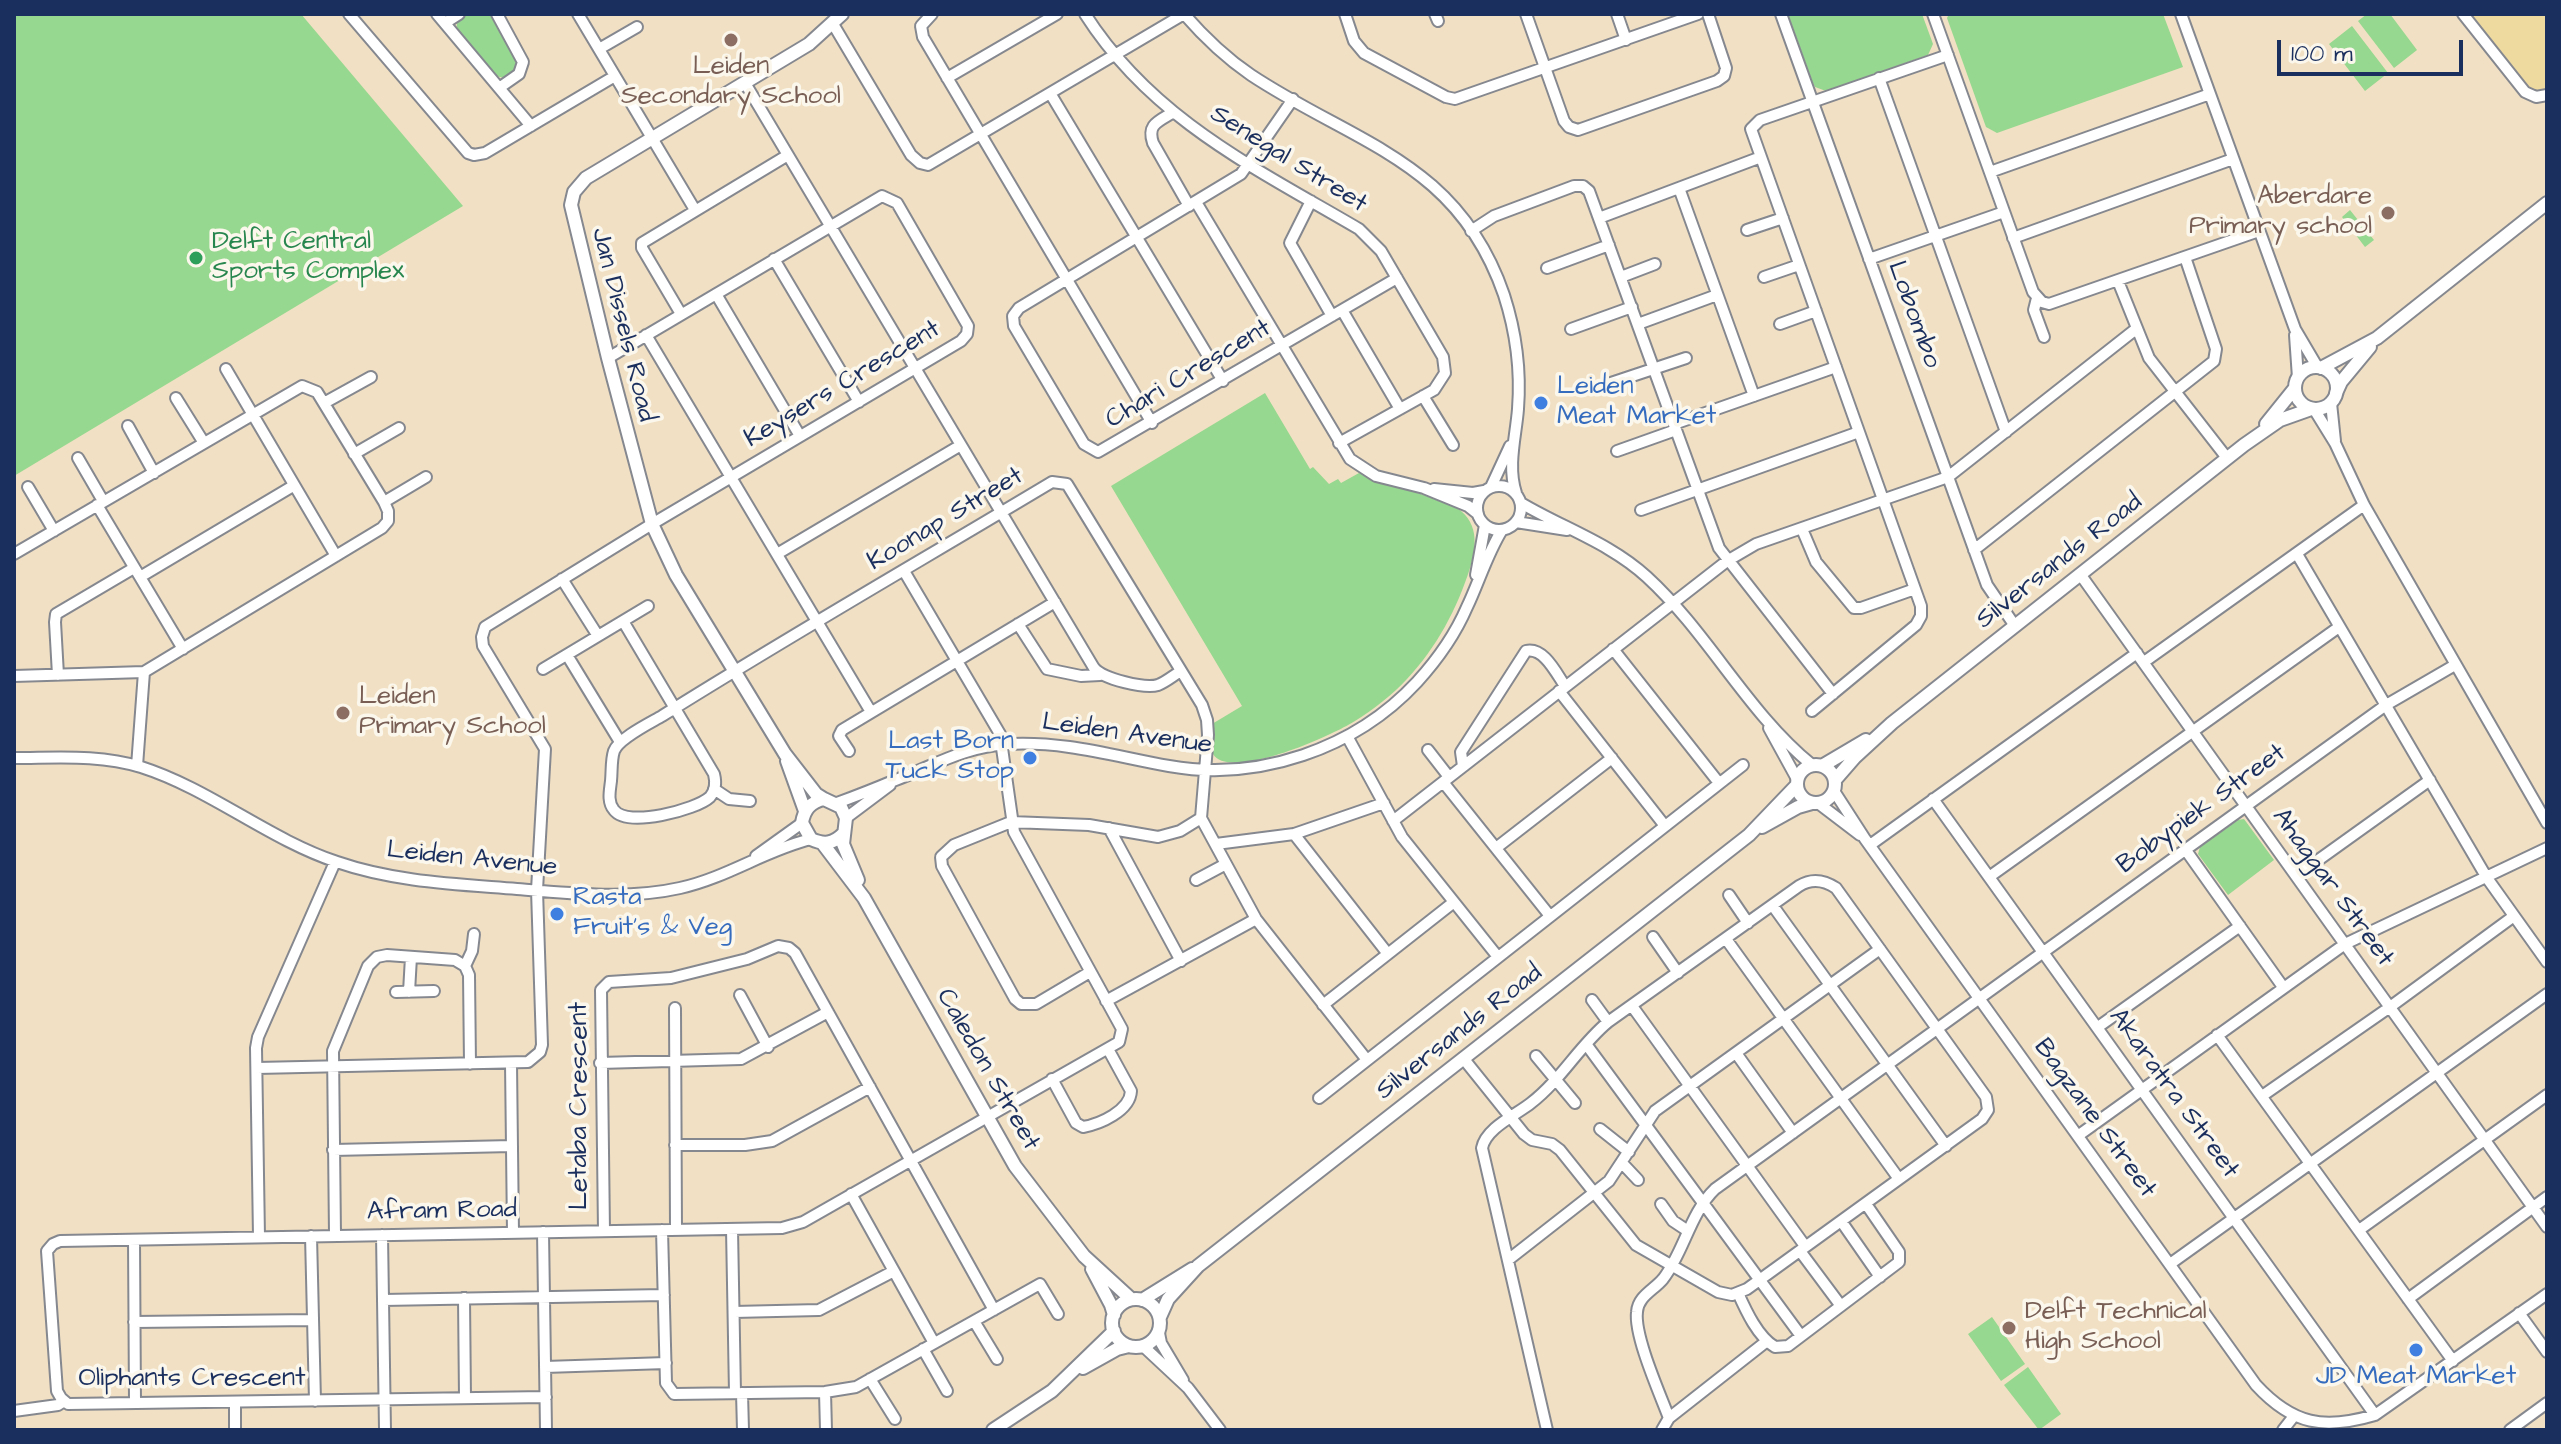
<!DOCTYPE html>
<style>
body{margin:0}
#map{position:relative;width:2561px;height:1444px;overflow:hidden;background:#f1e0c3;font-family:"Architects Daughter",sans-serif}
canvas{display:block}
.frame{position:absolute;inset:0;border:16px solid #1b2f5e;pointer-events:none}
.scale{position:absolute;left:2277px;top:40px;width:186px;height:36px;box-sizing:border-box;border:4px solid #1b2f5e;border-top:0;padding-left:10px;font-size:24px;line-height:28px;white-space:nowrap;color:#1b2f5e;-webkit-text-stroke:6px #fbf7ec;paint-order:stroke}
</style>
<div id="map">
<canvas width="2561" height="1444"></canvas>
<div class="frame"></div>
<div class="scale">100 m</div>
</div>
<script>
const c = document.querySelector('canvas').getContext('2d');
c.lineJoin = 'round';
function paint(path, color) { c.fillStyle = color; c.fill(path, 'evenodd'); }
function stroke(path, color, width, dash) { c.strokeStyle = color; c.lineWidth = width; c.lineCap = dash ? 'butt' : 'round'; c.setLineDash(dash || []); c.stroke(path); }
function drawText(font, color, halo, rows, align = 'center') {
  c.font = font + ' "Architects Daughter",sans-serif'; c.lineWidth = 7; c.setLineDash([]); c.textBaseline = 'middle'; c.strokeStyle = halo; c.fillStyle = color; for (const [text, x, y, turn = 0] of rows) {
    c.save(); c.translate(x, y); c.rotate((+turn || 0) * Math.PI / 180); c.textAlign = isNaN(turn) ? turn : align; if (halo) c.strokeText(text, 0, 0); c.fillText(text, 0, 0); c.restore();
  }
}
const green = new Path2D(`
 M 14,14 L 301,14 L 463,206 L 14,476 Z
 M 465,14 L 492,14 L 519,58 L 519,68 L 505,78 L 495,76 L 456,29 L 458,19 Z
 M 1788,14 L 1922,14 L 1933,44 L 1928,55 L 1826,91 L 1815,87 L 1812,81 Z
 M 1949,14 L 2163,14 L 2183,67 L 1997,133 L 1986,127 L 1947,18 Z
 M 2367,14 L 2390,14 L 2417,50 L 2394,68 L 2358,21 Z
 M 2352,26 L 2388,73 L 2365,91 L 2329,44 Z
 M 2350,210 L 2374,240 L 2365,247 L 2342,217 Z
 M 1265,393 L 1310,469 L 1313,467 L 1329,484 L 1338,479 L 1341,483 L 1359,473 L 1447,503 C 1477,515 1479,540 1470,568 C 1457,609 1437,647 1407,679 C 1392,695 1374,709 1355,721 C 1333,735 1230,782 1213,754 C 1209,746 1211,732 1212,724 L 1242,706 L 1111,486 Z
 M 2244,819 L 2274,860 L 2228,895 L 2198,854 L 2200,847 L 2238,820 Z
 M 1992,1317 L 2025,1364 L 2001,1381 L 1968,1334 Z
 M 2028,1367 L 2061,1414 L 2039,1430 L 2004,1385 Z`);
const sand = new Path2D(`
 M 2469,14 L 2547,14 L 2547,90 L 2537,93 L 2528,88 Z`);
const minor = new Path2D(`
 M 349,14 L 468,153 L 474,155 L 485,153 L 615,76
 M 437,14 L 531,126
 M 497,14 L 523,62 L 519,74 L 499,88
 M 578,14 L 695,210
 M 932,14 L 921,26 L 923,37 L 1152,423
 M 1085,14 C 1152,119 1255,168 1359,229 L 1381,251 L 1443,357 L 1445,373 L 1434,390 L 1339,443
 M 1184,14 C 1204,37 1226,58 1251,75 C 1355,144 1458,161 1504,295 C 1516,332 1521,370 1518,409 C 1516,436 1507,466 1516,493
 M 1345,14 L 1354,41 L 1364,53 L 1446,97 L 1455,99 L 1698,14
 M 1435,14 L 1438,21
 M 1526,14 L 1564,121 L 1569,127 L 1578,130 L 1717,81 L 1724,76 L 1726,68 L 1708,14
 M 1617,14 L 1626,40
 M 1781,14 L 1987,585 L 2015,626
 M 1933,14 L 2033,292 L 2042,302 L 2049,304 L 2259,231
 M 2181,14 L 2295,329 L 2318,368
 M 2463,14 L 2525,92 L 2536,97 L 2547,95
 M 445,23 L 459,14
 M 833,24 L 911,155 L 920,163 L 928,165 L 1184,14
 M 599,49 L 637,27
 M 947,78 L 1057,14
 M 1879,78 L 2006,432
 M 745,83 L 1094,668 C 1103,679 1145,689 1158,685 C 1166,682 1174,675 1181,671
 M 1050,93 L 1223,381
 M 1293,99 L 1241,174 L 1019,308 L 1013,316 L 1014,326 L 1084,444 L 1098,452 L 1397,278
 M 1172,113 C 1157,122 1147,125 1153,143 L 1189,206
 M 1990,172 L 2210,94
 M 1679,188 L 1754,396
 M 1311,201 L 1290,243 L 1332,316
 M 1196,202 L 1350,459 L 1376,476 L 1424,488 L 1468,506 L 1478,514
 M 1599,218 L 1761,157
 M 1747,230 L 1783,218
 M 1471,231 L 1494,216 L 1574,186 L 1583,186 L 1589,191 L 1719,548 L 1833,694
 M 2013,238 L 2233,159
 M 774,259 L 859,402
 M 1869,259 L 2004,212
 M 1547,268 L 1609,245
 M 1621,277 L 1655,264
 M 1764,277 L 1799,265
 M 2118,281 L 2149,358 L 2227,458
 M 716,294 L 800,436
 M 2037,298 L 2034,310 L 2044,337
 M 1342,310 L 1400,409
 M 681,314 L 642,248 L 642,243 L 788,155
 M 1638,324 L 1717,295
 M 1780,324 L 1816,311
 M 1571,329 L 1632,307
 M 646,335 L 871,712
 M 2295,335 L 2298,378
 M 226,369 L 336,556
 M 1593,389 L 1686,358
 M 1423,396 L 1453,445
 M 176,398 L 204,443
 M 324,403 L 371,377
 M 2331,403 L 2335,441
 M 2314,409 L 2335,443 L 2364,505 L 2547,823
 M 1674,424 L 1836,367
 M 128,426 L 154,473
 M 1617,451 L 1676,430
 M 354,454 L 399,428
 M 78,458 L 103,501
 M1477 508a22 22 0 1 1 44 0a22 22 0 1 1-44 0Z
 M 28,487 L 54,531
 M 1491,487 L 1510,446
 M 1434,489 L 1473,493 L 1484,491
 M 384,502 L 426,477
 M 1521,503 C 1563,528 1610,543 1647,577 C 1709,634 1747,712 1812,765
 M 97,505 L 183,649
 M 1641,510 L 1859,432
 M 1516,522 L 1567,530
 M 1802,529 L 1816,562 L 1854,608 L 1861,608 L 1915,589
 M 1974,550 L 2214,361 L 2216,349 L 2185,257
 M 14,554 L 302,386 L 317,392 L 384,502 L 388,511 L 388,521 L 382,528 L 144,672 L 137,766
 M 777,554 L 961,445
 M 2297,554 L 2487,878 L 2547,962
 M 2080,574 L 2547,1227
 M 1476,575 L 1485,525
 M 140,577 L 293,486
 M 562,579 L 598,636
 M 623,621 L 714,774 C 716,782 716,790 710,797 C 696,810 627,828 614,810 C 607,802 610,790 611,781 C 612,771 611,760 614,751 C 619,738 650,723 662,716 C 791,635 922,560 1052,482 L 1067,484 L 1202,705 L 1207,720 L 1208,735 L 1201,818 L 1256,919 L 1367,1060
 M 1018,624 L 1047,669 L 1081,676 L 1100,675
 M 1613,649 L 1719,783
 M 567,655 L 620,742
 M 2144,662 L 2364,505
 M 543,669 L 648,606
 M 58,675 L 55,622 L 56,614 L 134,568
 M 14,676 L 144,672
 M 1559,691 L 1665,826
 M 1812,711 L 1916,625 L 1921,616 L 1921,606 L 1751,129 L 1760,120 L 1948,55
 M 1769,728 L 1797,779
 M 1347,736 L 1402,837 L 1498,957
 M 1428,750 L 1449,777
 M 849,751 L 839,736 L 842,730 L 1055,602
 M 14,758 C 56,758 99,754 141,767 C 210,789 268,839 337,862 C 395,882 456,884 517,889 C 571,893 627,900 680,888 C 726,878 766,850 811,839
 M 1463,766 L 1461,752 L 1526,651 C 1544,647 1556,673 1565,686
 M 1443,782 L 1550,916
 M 714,789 L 729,799 L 750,801
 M 1834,791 L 1865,839 L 2256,1385 C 2293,1425 2324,1430 2375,1415 L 2547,1294
 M 1933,799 L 2375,1415
 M 837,803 C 856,796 874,789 893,781 C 934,766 962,747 1008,744 C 1066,741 1113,756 1169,766 C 1258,782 1355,749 1417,682 C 1437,660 1455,635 1467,607 C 1479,582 1487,554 1502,530
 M 1818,803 L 1860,835
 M 846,818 L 890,785
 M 1393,821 L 1727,561 L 1756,544 L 1948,477 L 2136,329
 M 1109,828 L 1181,961
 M 1294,834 L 1388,954
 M 1216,844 L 1294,834 L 1384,803
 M 1870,845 L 2137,653
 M 1496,848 L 1612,758
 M 2185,849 L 2283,987
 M 756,856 L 802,823
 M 2296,876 L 2430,780
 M 1989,877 L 2339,627
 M 1196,880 L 1226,864
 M 1729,895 L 1748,923
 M 1773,906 L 1946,1146
 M 1653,937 L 1678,973
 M 1726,939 L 1899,1179
 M 465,966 L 472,951 L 474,934
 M 1090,972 L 1036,1004 L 1021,1004 L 1015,999 L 942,866 L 941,857 L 954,845 L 1011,822 L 1089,825 L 1158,837 L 1180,831 L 1201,818
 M 396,992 L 434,991
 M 409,992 L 411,957
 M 740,995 L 768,1047
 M 1592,1000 L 1608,1022
 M 1106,1001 L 1256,919
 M 1323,1005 L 1454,902
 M 1632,1006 L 1805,1246
 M 675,1008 L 676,1230
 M 2098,1027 L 2240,926
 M 2217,1035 L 2453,1361
 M 1586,1044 L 1801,1336
 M 1736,1053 L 1793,1133
 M 1536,1056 L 1575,1103
 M 1463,1058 L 1524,1134 L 1532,1140 L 1552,1144 L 1560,1150 L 1636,1245 L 1718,1292 L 1732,1295 L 1747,1289 L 1982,1119 L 1988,1110 L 1986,1097 L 1836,888 C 1824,880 1812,878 1799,886 L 1608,1022 C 1579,1046 1561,1080 1531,1103 C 1516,1115 1486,1128 1482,1148 L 1547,1430
 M 511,1063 L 513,1233
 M 600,1063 L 741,1059 L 828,1012
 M 257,1068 L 528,1062 L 540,1052 L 542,1045 L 537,890 L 545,749 L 483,646 L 482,637 L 485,627 L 652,524 L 961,341 L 967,334 L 968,326 L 897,203 L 882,196 L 608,358
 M 1052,1079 L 1076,1123 L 1083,1127 C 1100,1124 1130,1111 1131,1091 L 1108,1049
 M 2262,1096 L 2390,1007 L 2514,916
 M 1319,1098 L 1743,765
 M 1600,1129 L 1629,1152
 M 2079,1135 L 2345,944 L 2547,848
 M 675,1145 L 745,1145 L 772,1141 L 870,1087
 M 333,1150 L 512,1146
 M 1622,1163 L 1638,1180
 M 851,1194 L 934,1343
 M 1661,1204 L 1673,1221 L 1688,1231
 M 1841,1221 L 1880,1277
 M 732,1229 L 735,1393
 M 662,1230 L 666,1383 L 674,1394 L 825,1392 L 856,1387 L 1040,1284 L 1058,1314
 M 2359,1230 L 2547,1095
 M 604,1231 L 601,990 L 609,982 L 671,978 L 747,959 L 778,946 L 789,948 L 795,953 L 994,1310
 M 543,1232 L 546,1430
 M 335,1235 L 333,1051 L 368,966 L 377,957 L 387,955 L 455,960 L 465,966 L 469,975 L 470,1064
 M 382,1235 L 385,1430
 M 311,1236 L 315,1401
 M 259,1237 L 256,1048 L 258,1037 L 335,862
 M 134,1240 L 135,1403
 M 1800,1251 L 1841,1306
 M 1508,1260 L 1609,1181 L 1655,1111 L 1880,949
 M 2170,1264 L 2547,994
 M 1738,1293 C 1746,1311 1758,1337 1775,1347 L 1788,1346 L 1899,1262 L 1899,1252 L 1866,1204
 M 464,1298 L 465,1398
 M 2408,1299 L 2547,1197
 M 383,1300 L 664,1295
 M 734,1312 L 819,1310 L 894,1271
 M 2519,1313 L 2547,1352
 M 974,1321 L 997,1359
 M 134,1322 L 313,1320
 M 1159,1333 L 1161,1343 L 1183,1380
 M 1143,1346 L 1188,1388 L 1220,1430
 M 923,1349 L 947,1391
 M 545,1367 L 666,1363
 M 870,1379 L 895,1419
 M 825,1392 L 826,1430
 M 742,1393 L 743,1430
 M 546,1397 L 68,1404 L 61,1398 L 57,1391 L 47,1251 L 53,1244 L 60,1241 L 782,1228 L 803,1222 L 1119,1042 L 1122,1029 L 1014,832 L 1000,734 L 904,571
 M 235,1402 L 235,1430
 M 14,1411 L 58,1405 L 64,1401
 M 1669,1418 C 1660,1394 1634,1336 1637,1312 C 1638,1296 1654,1290 1663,1279 C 1684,1252 1690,1213 1715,1189 L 2386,705 L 2455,665
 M 1662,1430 L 1669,1418 L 1767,1341
 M 2283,1430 L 2294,1416
 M 2510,1430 L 2547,1403`);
const tertiary = new Path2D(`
 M2295 388a21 21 0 1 1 42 0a21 21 0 1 1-42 0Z
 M 2321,368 L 2377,338 L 2547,203
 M 2336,393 L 2341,382 L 2370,347
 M 2266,424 L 2295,388
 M 787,761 L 805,811
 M1797 784a19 19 0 1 1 38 0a19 19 0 1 1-38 0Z
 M 1822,766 L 1866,740
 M 1835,780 L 1855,757 L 1892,723 L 2244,445 L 2280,420 L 2311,409
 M 824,799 L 816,794 L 785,754 L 676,575 L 652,524 L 608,358 L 571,205 L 574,192 L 586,178 L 809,44 L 842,14
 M 1762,827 L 1798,807 L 1812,803
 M 843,834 C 833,844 824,845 811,839 L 802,823 C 804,809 811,802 824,799 L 841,807 L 846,818 L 843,844 L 858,880
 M 823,844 L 864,898 L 1015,1166 L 1084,1256 L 1131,1299
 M 1092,1269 L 1111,1305 L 1114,1315
 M1112 1323a24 24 0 1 1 48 0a24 24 0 1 1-48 0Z
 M 1142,1300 L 1192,1269
 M 1160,1317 L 1168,1299 L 1198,1266 L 1749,835 L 1796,786
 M 1083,1368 L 1117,1349 L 1129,1346
 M 993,1430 L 1052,1391 L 1114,1331`);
const markers = [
 [731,40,8,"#8d6e63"],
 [2388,213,8,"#8d6e63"],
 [196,258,8,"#2e9e5b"],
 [1541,403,8,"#3f7fe0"],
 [343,713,8,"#8d6e63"],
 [1030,758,8,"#3f7fe0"],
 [557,914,8,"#3f7fe0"],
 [2009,1328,8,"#8d6e63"],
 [2416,1350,8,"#3f7fe0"]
];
const educationNames = [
 ["Leiden",731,68,"center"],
 ["Secondary School",731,98,"center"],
 ["Aberdare",2372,198,"right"],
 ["Primary school",2372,228,"right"],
 ["Leiden",359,698],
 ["Primary School",359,728],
 ["Delft Technical",2025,1313],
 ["High School",2025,1343]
];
const streetNames = [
 ["Senegal Street",1288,160,32],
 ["Lobombo",1913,315,70],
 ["Jan Dissels Road",622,325,76],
 ["Chari Crescent",1189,375,-31],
 ["Keysers Crescent",843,385,-31],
 ["Koonap Street",946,520,-31],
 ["Silversands Road",2060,562,-38],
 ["Leiden Avenue",1127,735,8],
 ["Bobypiek Street",2202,810,-36],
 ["Leiden Avenue",472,860,6],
 ["Ahaggar Street",2332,888,54],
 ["Silversands Road",1460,1033,-38],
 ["Caledon Street",987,1070,60],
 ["Akaratra Street",2173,1094,54],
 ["Letaba Crescent",581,1106,-90],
 ["Bagzane Street",2094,1119,54],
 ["Afram Road",442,1212,-1],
 ["Oliphants Crescent",192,1380]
];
const leisureNames = [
 ["Delft Central",212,243],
 ["Sports Complex",212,273]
];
const shopNames = [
 ["Leiden",1557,388],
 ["Meat Market",1557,418],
 ["Last Born",1014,743,"right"],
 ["Tuck Stop",1014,773,"right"],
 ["Rasta",573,899],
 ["Fruit's & Veg",573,929],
 ["JD Meat Market",2416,1378,"center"]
];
paint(green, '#96d88f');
paint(sand, '#eeda9e');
stroke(minor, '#868890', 14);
stroke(tertiary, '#868890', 16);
stroke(minor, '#fff', 10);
stroke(tertiary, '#fff', 12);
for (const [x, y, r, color] of markers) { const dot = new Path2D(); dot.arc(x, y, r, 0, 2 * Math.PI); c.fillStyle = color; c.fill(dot); stroke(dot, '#fbf7ec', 3); }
drawText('26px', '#785e54', '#fbf7ec', educationNames, 'left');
drawText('26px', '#1b2f5e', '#fbf7ec', streetNames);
drawText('26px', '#27864d', '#fbf7ec', leisureNames, 'left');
drawText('26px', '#366cbe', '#fbf7ec', shopNames, 'left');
</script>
